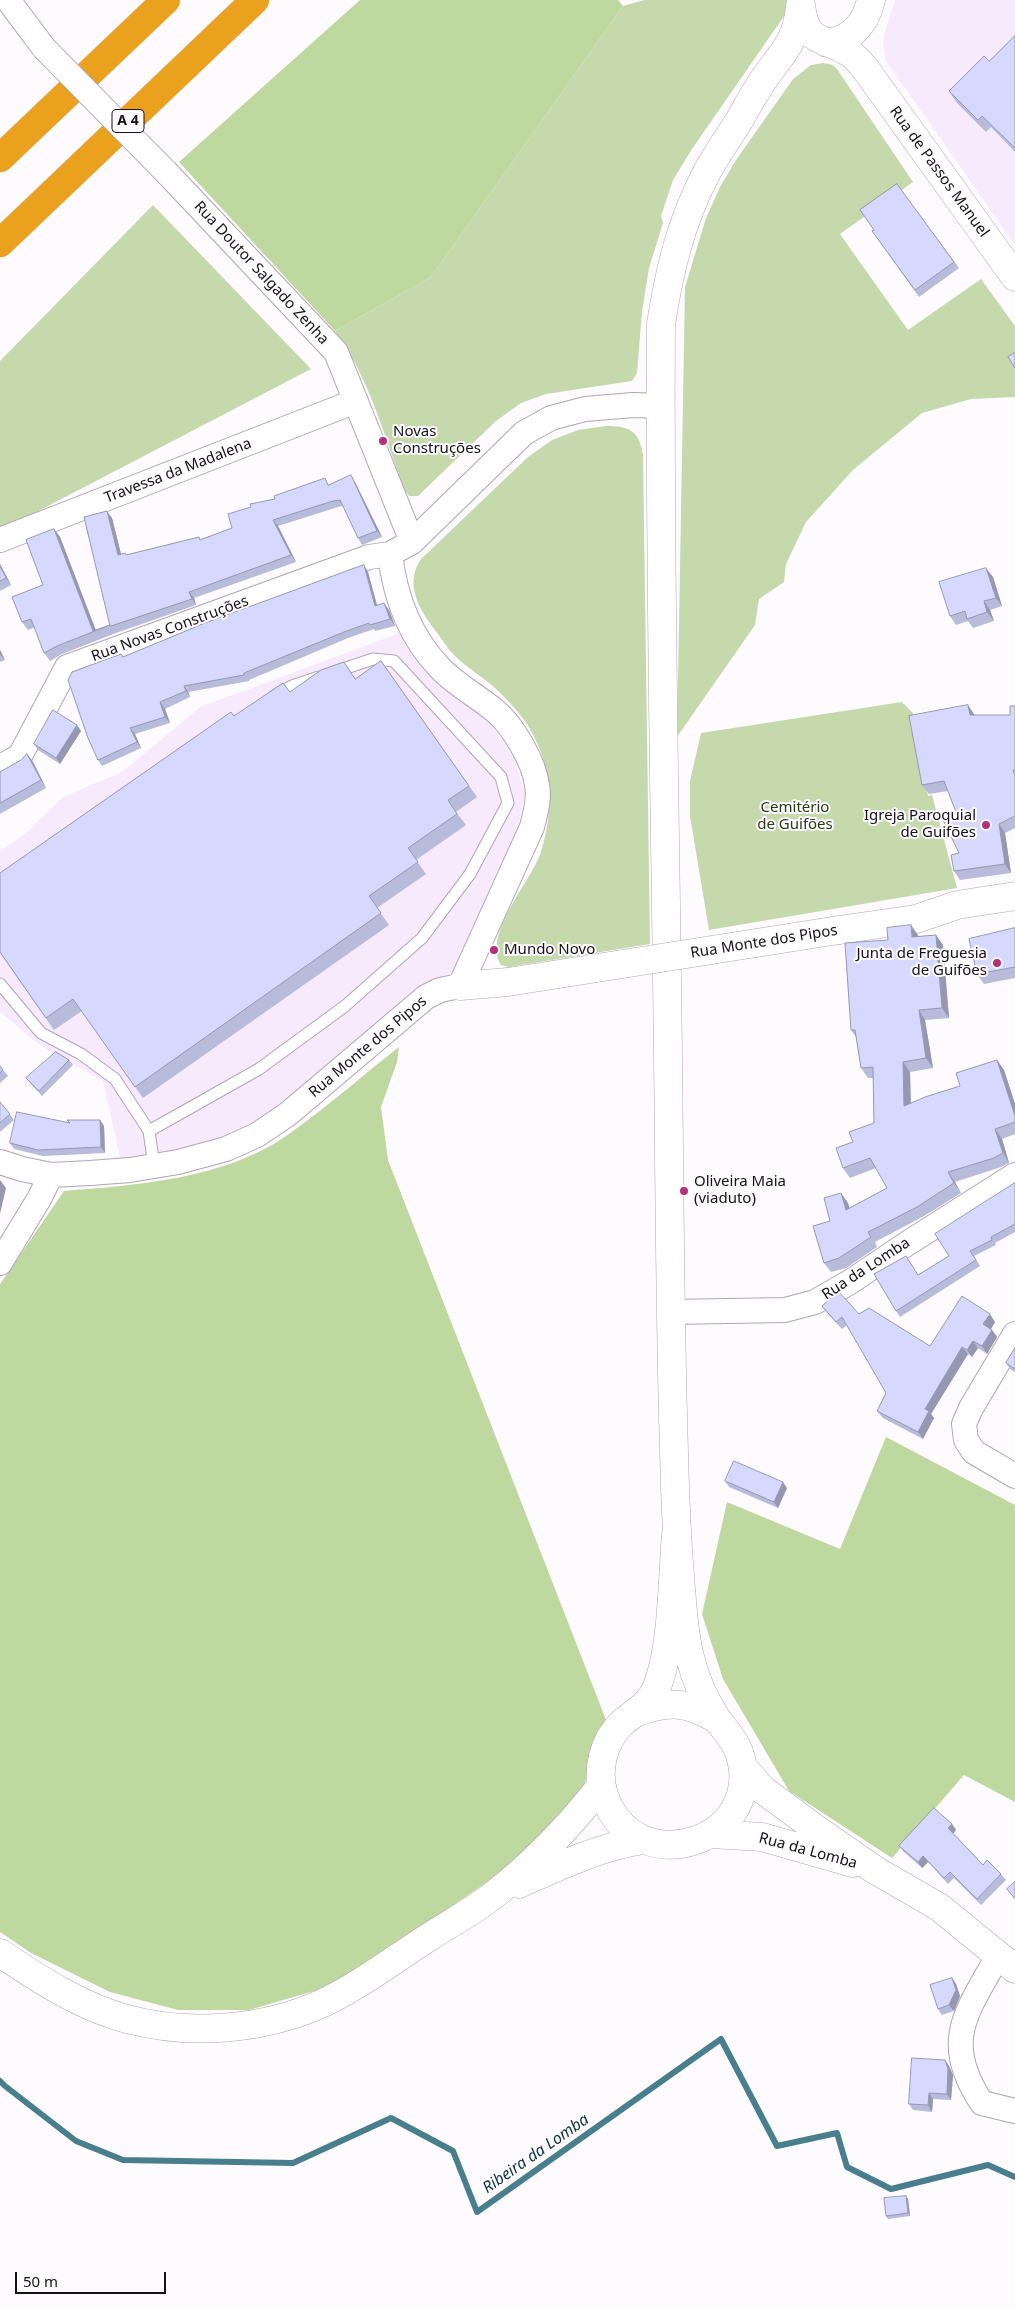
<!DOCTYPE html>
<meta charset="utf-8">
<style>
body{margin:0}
#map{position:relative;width:1015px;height:2309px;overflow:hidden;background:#fdfbfe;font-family:"Noto Sans",sans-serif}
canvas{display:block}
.scale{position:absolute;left:15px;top:2272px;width:151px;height:22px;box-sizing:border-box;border:2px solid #151117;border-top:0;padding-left:6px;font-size:15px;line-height:18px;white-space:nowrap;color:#151117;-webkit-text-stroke:4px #fdfbfe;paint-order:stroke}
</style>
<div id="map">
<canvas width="1015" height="2309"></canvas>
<div class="scale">50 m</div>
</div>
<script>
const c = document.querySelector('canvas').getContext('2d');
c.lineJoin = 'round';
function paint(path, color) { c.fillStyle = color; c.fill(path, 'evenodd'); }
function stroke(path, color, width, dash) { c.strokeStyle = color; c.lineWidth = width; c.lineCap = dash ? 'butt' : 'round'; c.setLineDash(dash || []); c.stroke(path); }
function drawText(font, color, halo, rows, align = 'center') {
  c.font = font + ' "Noto Sans",sans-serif'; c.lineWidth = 4; c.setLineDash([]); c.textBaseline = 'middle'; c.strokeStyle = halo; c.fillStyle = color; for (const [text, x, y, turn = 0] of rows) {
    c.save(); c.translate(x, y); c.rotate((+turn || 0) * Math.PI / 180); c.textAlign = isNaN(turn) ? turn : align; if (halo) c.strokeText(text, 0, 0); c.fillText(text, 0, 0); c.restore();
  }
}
const built = new Path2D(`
 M 895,0 L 1015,0 L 1015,245 L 886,61 L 883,46 L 885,32 Z
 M 400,633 L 433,675 L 487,719 L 513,757 L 525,791 L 514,852 L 459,967 L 421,991 L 268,1115 L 206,1145 L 121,1161 L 103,1081 L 41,1046 L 0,1012 L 0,851 L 25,834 L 63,797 L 122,772 L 200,707 Z`);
const green = new Path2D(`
 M 644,0 L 788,0 L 790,3 L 789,9 L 692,149 L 673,180 L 661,216 L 663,223 L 649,268 L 642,312 L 637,373 L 632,381 L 546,394 L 521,403 L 496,421 L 418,496 L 409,496 L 404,489 C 384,435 369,377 335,331 L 431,277 L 623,6 Z
 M 823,63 L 833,65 L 837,69 L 913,182 L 840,234 L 908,330 L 981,279 L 1015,326 L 1015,397 L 971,399 L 922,413 L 853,470 L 806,522 L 786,564 L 784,582 L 759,599 L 755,625 L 677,737 L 685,287 L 706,218 L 720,187 L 736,160 L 793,79 L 811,65 Z
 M 153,205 L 311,369 L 0,531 L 0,361 Z
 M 606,426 C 629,426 639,430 643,455 L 650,944 L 509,967 L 501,965 C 482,934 531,882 541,852 C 552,816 553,780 538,745 C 530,726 518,710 503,696 C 489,680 469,670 454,655 C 448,649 443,641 438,634 C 421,612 403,586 421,559 L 528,457 L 552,440 L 578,430 Z
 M 902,702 L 913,713 L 928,796 L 932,795 L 957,888 L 709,930 L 690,816 L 690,781 L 701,733 Z`);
const forest = new Path2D(`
 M 360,0 L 618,0 L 623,6 L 431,277 L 335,331 L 179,162 Z
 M 399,1047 L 397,1062 L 381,1107 L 388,1160 L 608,1725 L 599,1737 L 577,1808 L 531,1852 L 338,1984 L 249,2010 L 178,2010 L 110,1992 L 31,1953 L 0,1932 L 0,1284 L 64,1191 C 137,1185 224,1179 286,1136 C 325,1109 362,1076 399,1047 Z
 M 886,1437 L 1015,1505 L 1015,1802 L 964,1775 L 892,1858 L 789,1791 L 723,1679 L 702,1614 L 727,1502 L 840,1549 Z`);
const stream = new Path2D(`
 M 0,2081 L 5,2086 L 76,2141 L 123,2160 L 293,2163 L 391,2118 L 453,2151 L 477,2212 L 721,2039 L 777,2146 L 837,2133 L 847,2167 L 891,2189 L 988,2165 L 1015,2177`);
const lane = new Path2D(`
 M 274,696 L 292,686 L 319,677
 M 0,984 L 41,1033 L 81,1054 L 115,1079 L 149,1131 L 154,1166
 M 149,1131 L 259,1069 L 345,1006 L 422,938 L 470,874 L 508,803 L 501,777 L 394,661 L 373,659 L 334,672`);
const street = new Path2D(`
 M 8,0 L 44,48
 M 168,174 L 336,352 L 412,542
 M 0,540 L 356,401
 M 0,767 L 20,756 L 67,667 L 369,557 L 390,554 L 412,542 L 524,433 L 551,418 L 585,409 L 633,405 L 660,406
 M 0,1162 L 22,1169 L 51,1175 L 90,1173 L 130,1170 L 178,1162 L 226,1149 L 257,1135 L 288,1114 L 426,997 L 440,990 L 460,986 L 532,827 C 535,814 540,799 537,785 C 534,762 513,725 494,710 C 477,696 455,684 440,668 C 409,636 395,597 390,554
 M 0,1263 L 39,1199 L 51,1175
 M 670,1312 L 785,1310 L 815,1302 L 850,1282 L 908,1243 L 1015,1175
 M 1015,1334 L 971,1408 L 964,1424 L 966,1440 L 974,1452 L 1015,1476
 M 998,1956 C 966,2013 941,2042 982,2103 L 1015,2111`);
const secondary = new Path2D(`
 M 801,5 C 806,44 819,35 846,51 C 853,54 859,61 864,67 L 1015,277
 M 827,43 C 851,40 866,23 871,0
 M 839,930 L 916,919 L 957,905 L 1015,896
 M 460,986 L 508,982
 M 676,1534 C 672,1579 673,1648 656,1689 C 649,1705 635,1712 622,1723 C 603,1741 596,1771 604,1795 C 635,1886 769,1840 739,1752 C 734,1738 725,1731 717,1719 C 705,1701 695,1678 690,1657 C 684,1634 683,1611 681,1589 C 677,1543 675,1498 674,1452 C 671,1354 670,1256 669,1157 C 667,880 659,601 661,324 C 669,272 681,221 706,174 C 716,155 729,137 740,119 C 748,105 756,90 766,76 C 784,51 797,40 800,6
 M 637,1712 C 670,1700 688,1702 718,1720
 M 743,1767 L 763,1790 L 816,1829 L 875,1870 L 939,1907 L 1015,1969
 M 711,1834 L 762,1837 L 853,1863
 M 519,1884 C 559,1866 599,1847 643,1840
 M 0,1953 C 39,1979 81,2007 127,2019 C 191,2036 263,2030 323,2003 C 359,1986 392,1961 426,1939 C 449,1924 474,1911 495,1894 C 535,1862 570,1826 601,1786`);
const highway = new Path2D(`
 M 0,158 L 166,0
 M 0,243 L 255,0`);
const streetBridge = new Path2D(`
 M 44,48 L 168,174`);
const secondaryBridge = new Path2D(`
 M 508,982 L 839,930`);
const wall = new Path2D(`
 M 1015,36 L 1015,152 L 991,127 L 986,132 L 957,103 L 949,91 L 989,61 Z
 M 897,184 L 959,268 L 919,297 L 872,231 L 874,230 Z
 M 355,482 L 382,537 L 362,545 L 358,538 L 343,506 L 338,507 L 278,526 L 296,562 L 194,598 L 196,605 L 116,633 L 62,654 L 50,661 L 44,653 L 35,627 L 28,630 L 22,622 L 43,585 L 54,529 L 60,537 L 96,630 L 110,626 L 112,518 L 121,554 L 126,555 L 201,539 L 232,528 L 275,499 L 330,484 Z
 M 0,564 L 11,585 L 0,591 Z
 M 364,565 L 368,572 L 377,605 L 389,610 L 395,626 L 375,631 L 374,629 L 348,638 L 249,680 L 249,681 L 188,692 L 190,697 L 165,709 L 170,723 L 135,734 L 141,748 L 102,766 L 98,760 L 121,654 L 124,657 Z
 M 993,577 L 1002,606 L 990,610 L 994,621 L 973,628 L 968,621 L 956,625 L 950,616 Z
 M 0,650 L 5,660 L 0,662 Z
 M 381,661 L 477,797 L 456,812 L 466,825 L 416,860 L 426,874 L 377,908 L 389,925 L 143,1098 L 82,1011 L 54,1030 L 0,953 L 234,716 L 290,692 L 355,679 Z
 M 968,705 L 974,715 L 1010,715 L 1015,706 L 1015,828 L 1005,833 L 1011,873 L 960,880 L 954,871 L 959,853 L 956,812 L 948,791 L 929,794 L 922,785 Z
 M 77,725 L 81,731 L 60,764 L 38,750 L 34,744 Z
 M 27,754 L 33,762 L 46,788 L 0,814 L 0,772 L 21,760 Z
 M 1015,928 L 1015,978 L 984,984 L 977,974 Z
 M 918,935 L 918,937 L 936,935 L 943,945 L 949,1018 L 925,1020 L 933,1068 L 910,1072 L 911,1103 L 960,1086 L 997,1060 L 1004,1070 L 1015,1104 L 1015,1134 L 1002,1139 L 1009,1163 L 1001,1167 L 955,1182 L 961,1193 L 924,1216 L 875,1242 L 877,1247 L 846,1268 L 831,1272 L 824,1263 L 830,1221 L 848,1203 L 849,1208 L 887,1188 L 876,1168 L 850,1178 L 843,1168 L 853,1142 L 874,1123 L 873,1078 L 868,1078 L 861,1068 L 856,1037 L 851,1030 L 888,940 Z
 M 69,1060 L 73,1065 L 42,1096 L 30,1083 L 26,1078 Z
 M 0,1066 L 8,1076 L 0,1083 Z
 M 0,1102 L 14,1120 L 0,1132 Z
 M 67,1120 L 100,1120 L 104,1126 L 105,1153 L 43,1156 L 14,1149 L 10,1143 L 69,1123 Z
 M 1015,1183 L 1015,1232 L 995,1243 L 996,1245 L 974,1256 L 980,1266 L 900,1317 L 896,1311 L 906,1256 L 918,1275 L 949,1256 Z
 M 822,1306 L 859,1314 L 930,1346 L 995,1322 L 991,1329 L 997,1337 L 987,1354 L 978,1348 L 972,1357 L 968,1354 L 931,1414 L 934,1418 L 923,1439 L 883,1418 L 877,1411 L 886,1393 L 847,1325 L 842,1329 L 828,1314 Z
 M 1015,1348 L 1015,1372 L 1010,1369 L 1006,1363 Z
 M 725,1481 L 787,1488 L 778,1508 L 729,1487 Z
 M 952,1824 L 956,1830 L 953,1833 L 983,1865 L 1001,1874 L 1006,1880 L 981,1905 L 954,1878 L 948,1884 L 928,1862 L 922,1868 L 904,1852 L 899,1846 Z
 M 952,1978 L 956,1984 L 960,1996 L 954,2011 L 942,2015 L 938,2009 Z
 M 945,2060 L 949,2066 L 953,2075 L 951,2100 L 933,2099 L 932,2112 L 913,2110 L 909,2104 Z
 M 906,2196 L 908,2199 L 910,2216 L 888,2219 L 886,2216 Z`);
const shadedWall = new Path2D(`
 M 351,475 L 355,482 L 382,537 L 377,531 Z
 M 107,511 L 112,518 L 123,562 L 118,555 Z
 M 273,520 L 278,526 L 296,562 L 291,555 Z
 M 54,529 L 60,537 L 96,631 L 93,631 Z
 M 0,564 L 11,585 L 6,578 L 0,566 Z
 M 364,565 L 368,572 L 379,613 L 375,606 Z
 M 986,568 L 993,577 L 1002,606 L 996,598 Z
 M 189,592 L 194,598 L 196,605 L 192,599 Z
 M 984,601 L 990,610 L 994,621 L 987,612 Z
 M 384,603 L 389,610 L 395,626 L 390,619 Z
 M 0,650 L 5,660 L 0,654 Z
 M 184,686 L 188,692 L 190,697 L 186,691 Z
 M 160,702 L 165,709 L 170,723 L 165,717 Z
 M 968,705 L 974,714 L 976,724 L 970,715 Z
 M 77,725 L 81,731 L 60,764 L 56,758 Z
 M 130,728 L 135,734 L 141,748 L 137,742 Z
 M 27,754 L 33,762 L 46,788 L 41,780 Z
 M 999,824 L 1005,833 L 1011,873 L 1005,864 Z
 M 911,925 L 918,935 L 919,947 L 912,937 Z
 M 936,935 L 943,945 L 949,1018 L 942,1008 Z
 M 919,1010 L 925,1020 L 933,1068 L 926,1058 Z
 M 997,1060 L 1004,1070 L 1015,1104 L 1015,1116 Z
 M 903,1062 L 910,1072 L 911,1116 L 904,1106 Z
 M 100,1120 L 104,1126 L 105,1153 L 101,1147 Z
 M 995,1129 L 1002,1139 L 1009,1163 L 1003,1153 Z
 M 948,1172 L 955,1182 L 961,1193 L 954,1183 Z
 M 0,1180 L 6,1188 L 0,1214 Z
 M 841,1193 L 848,1203 L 853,1220 L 846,1210 Z
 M 990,1314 L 995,1322 L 989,1332 L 983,1324 Z
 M 992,1330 L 997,1337 L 987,1354 L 982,1346 Z
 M 973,1341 L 978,1348 L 972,1357 L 967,1350 Z
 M 962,1347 L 968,1354 L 931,1414 L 934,1418 L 923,1439 L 918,1432 L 925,1409 Z
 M 783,1482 L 787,1488 L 778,1508 L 774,1502 Z
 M 952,1824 L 956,1830 L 953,1834 L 948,1828 Z
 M 923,1856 L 928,1862 L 922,1868 L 918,1862 Z
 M 952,1978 L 956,1984 L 960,1996 L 954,2011 L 949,2005 Z
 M 945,2060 L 949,2066 L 953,2075 L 951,2100 L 947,2094 Z
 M 929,2093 L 933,2099 L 932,2112 L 928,2105 Z
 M 906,2196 L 908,2199 L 910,2216 L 908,2213 Z`);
const building = new Path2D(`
 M 1015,36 L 1015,148 L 982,116 L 978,120 L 949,91 L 984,56 L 989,61 Z
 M 897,184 L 954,262 L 915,290 L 872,231 L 874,230 L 860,210 Z
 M 1015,353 L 1015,368 L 1008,357 Z
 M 351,475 L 377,531 L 358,538 L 340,500 L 333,501 L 273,520 L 291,555 L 189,592 L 192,599 L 111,626 L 110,626 L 84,517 L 107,511 L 118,555 L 125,553 L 126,555 L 199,537 L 200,540 L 232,528 L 228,514 L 251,507 L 250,504 L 275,499 L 274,496 L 325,478 L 328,485 Z
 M 54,529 L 93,631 L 110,625 L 57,646 L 44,653 L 31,619 L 22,622 L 12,597 L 43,585 L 26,540 Z
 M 364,565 L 375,606 L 384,603 L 390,619 L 370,625 L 369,623 L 344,632 L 244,673 L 244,675 L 184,686 L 186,691 L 160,702 L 165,717 L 130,728 L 137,742 L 98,760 L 88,738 L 68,680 L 72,672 L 121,654 L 123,657 L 205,623 Z
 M 0,566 L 6,578 L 0,581 Z
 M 986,568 L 996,598 L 984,601 L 987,612 L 967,619 L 965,611 L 950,616 L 939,582 Z
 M 381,661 L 469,786 L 448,800 L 457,814 L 408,848 L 418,862 L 369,896 L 381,913 L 135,1087 L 73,999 L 46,1018 L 0,952 L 0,873 L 231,712 L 234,716 L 283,683 L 290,692 L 321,670 L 344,662 L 355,679 Z
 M 968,705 L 970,715 L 1010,715 L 1010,706 L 1015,706 L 1015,770 L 1013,770 L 1015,776 L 1015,816 L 999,824 L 1005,864 L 954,871 L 951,855 L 959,853 L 943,820 L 956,812 L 944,781 L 922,785 L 909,716 Z
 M 53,710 L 77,725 L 56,758 L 34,744 Z
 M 27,754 L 41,780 L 0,803 L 0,772 L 21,760 Z
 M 911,925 L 912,937 L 936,935 L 942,1008 L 919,1010 L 926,1058 L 903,1062 L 904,1106 L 925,1097 L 960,1086 L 956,1073 L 997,1060 L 1015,1116 L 1015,1122 L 995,1129 L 1003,1153 L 994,1158 L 948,1172 L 954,1183 L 917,1207 L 868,1232 L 871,1237 L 839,1258 L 824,1263 L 813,1226 L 830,1221 L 824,1198 L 841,1193 L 846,1210 L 887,1188 L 870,1158 L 843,1168 L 836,1148 L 853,1142 L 849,1132 L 874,1123 L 873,1067 L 861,1068 L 855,1030 L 851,1030 L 845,943 L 888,940 L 887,928 Z
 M 1015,928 L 1015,967 L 977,974 L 969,939 Z
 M 56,1052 L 69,1060 L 39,1091 L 26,1078 Z
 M 0,1066 L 3,1070 L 0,1073 Z
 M 0,1102 L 10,1114 L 0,1123 Z
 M 17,1112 L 70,1123 L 67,1120 L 100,1120 L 101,1147 L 38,1150 L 10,1143 Z
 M 1015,1183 L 1015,1224 L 991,1237 L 992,1240 L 970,1251 L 976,1260 L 896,1311 L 874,1274 L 906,1256 L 918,1275 L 949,1256 L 935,1234 Z
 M 840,1293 L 859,1314 L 869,1308 L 930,1346 L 962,1296 L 990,1314 L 983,1324 L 992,1330 L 982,1346 L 973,1341 L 967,1350 L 962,1347 L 925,1409 L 929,1411 L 918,1432 L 877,1411 L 886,1393 L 842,1317 L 836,1322 L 822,1306 L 831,1298 Z
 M 1015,1348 L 1015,1369 L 1006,1363 Z
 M 734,1461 L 783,1482 L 774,1502 L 725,1481 Z
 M 934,1808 L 952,1824 L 948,1828 L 983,1865 L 987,1860 L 1001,1874 L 977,1899 L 950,1872 L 944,1878 L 923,1856 L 918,1862 L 899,1846 Z
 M 1015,1882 L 1015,1899 L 1007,1889 Z
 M 952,1978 L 956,1990 L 949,2005 L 938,2009 L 930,1985 Z
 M 912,2058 L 945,2060 L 948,2069 L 947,2094 L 929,2093 L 928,2105 L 909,2104 Z
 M 906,2196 L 908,2213 L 886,2216 L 884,2198 Z`);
const markers = [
 [383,441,5,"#b43179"],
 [986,825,5,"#b43179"],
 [494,950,5,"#b43179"],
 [997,963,5,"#b43179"],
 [684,1191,5,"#b43179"]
];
const shields = [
 [128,121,32]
];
const shieldNames = [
 ["A 4",128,121]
];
const streetNames = [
 ["Rua de Passos Manuel",939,172,54],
 ["Rua Doutor Salgado Zenha",261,273,47],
 ["Travessa da Madalena",178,471,-21],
 ["Rua Novas Construções",170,629,-20],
 ["Rua Monte dos Pipos",764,942,-9],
 ["Rua Monte dos Pipos",368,1047,-40],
 ["Rua da Lomba",866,1269,-33],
 ["Rua da Lomba",808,1851,15]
];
const poiNames = [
 ["Novas",393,432],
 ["Construções",393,449],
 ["Igreja Paroquial",976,816,"right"],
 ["de Guifões",976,833,"right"],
 ["Mundo Novo",504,950],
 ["Junta de Freguesia",987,954,"right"],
 ["de Guifões",987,971,"right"],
 ["Oliveira Maia",694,1182],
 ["(viaduto)",694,1199]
];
const parkNames = [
 ["Cemitério",795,808],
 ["de Guifões",795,825]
];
const waterNames = [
 ["Ribeira da Lomba",536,2154,-35]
];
paint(built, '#f7eafd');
paint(green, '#c5d9ad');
paint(forest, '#bfd89f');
stroke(stream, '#497e8d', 6);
stroke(lane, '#b0a4b5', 13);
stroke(street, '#b0a4b5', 26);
stroke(secondary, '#b0a4b5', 29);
stroke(highway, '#dad9da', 29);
stroke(lane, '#fff', 11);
stroke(street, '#fff', 24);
stroke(secondary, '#fff', 28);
stroke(highway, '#eaa21e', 28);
stroke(streetBridge, '#b0a4b5', 26, []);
stroke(secondaryBridge, '#b0a4b5', 29, []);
stroke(streetBridge, '#fff', 24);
stroke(secondaryBridge, '#fff', 28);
paint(wall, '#b8bbda');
paint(shadedWall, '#9698b1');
paint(building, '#d6d9fd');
stroke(building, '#9698b1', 1);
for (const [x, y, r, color] of markers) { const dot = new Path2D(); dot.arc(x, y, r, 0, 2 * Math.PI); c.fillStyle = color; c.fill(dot); stroke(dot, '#fdfbfe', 2); }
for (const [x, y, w] of shields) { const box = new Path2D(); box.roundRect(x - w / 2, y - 11.5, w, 23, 4); c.fillStyle = '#fdfbfe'; c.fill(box); stroke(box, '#151117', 1); }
drawText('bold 14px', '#151117', null, shieldNames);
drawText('15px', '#151117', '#fdfbfe', streetNames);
drawText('15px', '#151117', '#fdfbfe', poiNames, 'left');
drawText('15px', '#2b3b11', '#fdfbfe', parkNames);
drawText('italic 16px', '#0e343d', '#fdfbfe', waterNames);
</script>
